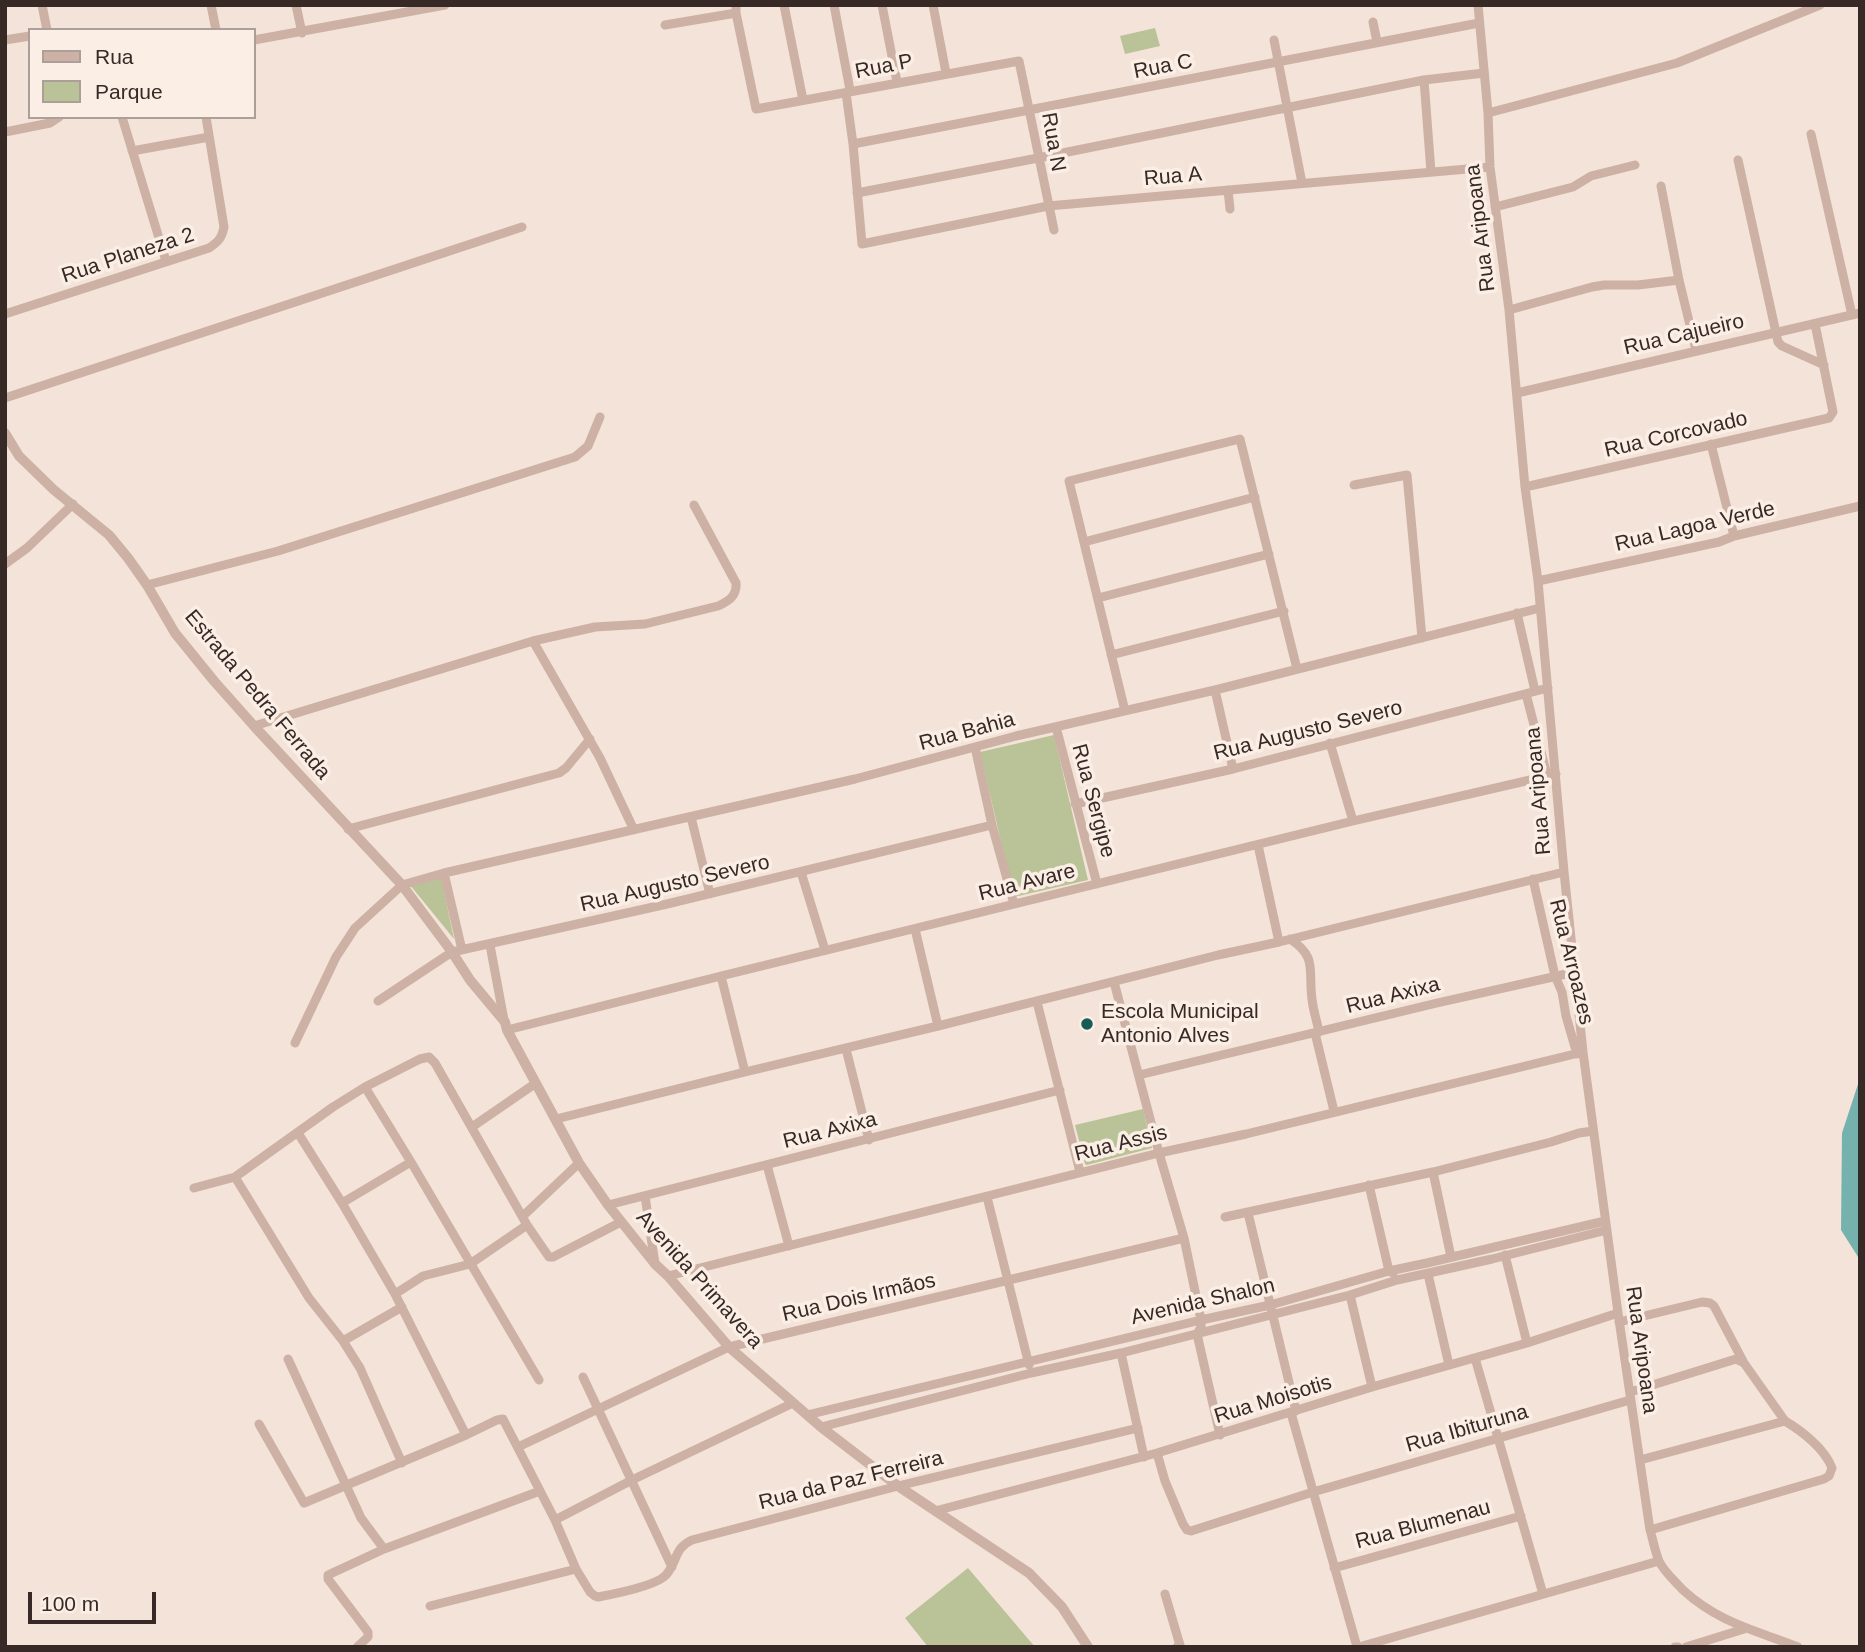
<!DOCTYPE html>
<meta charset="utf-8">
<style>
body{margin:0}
#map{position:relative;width:1865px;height:1652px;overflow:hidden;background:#f3e3d9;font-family:Arial,sans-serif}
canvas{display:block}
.frame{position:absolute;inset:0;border:7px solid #372926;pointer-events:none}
.legend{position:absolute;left:28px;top:28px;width:228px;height:91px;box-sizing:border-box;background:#faeee5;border:2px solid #ac9f99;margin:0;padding:9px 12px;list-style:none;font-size:21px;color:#372926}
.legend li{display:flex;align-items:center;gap:14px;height:35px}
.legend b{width:35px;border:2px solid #ac9f99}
.scale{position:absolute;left:28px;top:1592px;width:128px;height:32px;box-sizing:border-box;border:4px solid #372926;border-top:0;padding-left:9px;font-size:21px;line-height:24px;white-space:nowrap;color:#372926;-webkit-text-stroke:5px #faeee5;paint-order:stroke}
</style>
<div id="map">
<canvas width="1865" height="1652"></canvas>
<div class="frame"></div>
<ul class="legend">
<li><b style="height:9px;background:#ccb1a4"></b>Rua</li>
<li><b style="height:19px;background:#bac398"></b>Parque</li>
</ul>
<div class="scale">100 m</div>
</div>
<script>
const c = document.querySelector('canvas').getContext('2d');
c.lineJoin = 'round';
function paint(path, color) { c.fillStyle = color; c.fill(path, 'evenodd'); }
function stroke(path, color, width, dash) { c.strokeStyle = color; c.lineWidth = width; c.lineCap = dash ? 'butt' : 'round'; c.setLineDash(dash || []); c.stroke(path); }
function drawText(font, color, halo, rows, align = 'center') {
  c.font = font + ' Arial,sans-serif'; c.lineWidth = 7; c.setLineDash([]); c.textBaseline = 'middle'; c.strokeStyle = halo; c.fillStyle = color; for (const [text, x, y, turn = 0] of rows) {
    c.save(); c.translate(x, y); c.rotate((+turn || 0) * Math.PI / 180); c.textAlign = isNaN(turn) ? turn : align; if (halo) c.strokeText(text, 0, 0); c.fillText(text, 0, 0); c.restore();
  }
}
const green = new Path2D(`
 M 1155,28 L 1160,46 L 1125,54 L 1120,36 Z
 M 1054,735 L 1088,880 L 1014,897 L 980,752 Z
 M 441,877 L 454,939 L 410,885 Z
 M 1143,1109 L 1152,1148 L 1087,1165 L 1085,1164 L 1075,1125 Z
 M 968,1568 L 1035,1647 L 928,1647 L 905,1618 Z`);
const water = new Path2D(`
 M 1860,1078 L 1860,1260 L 1841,1230 L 1842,1133 Z`);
const minor = new Path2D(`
 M 42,5 L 47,30
 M 211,5 L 216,30
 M 296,5 L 302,33
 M 736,5 L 736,13 L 756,109 L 1019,61 L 1054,230
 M 784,5 L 803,100
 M 834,5 L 850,90
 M 882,5 L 897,82
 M 933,5 L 946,73
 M 1478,5 L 1488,113 L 1490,167 L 1509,310 L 1525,487 L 1538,581 L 1564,872 L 1583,1052 L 1618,1313 L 1650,1530 C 1653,1540 1655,1551 1659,1561 C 1664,1572 1675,1581 1683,1590 C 1719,1623 1755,1630 1798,1647
 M 1373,22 L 1377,42
 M 665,25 L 736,13
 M 5,40 L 30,36
 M 254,40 L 445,5
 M 1274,40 L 1302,183
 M 1424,80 L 1431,172
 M 846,93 L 853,144 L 862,244 L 1048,206 L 1490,167
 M 1488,113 L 1677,63 L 1820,5
 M 122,117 L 166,261
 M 5,132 L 50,123 L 59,117
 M 1811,134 L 1852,315
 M 853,144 L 1479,23
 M 132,151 L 209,137
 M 1738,160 L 1778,342 L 1782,346 L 1824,365
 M 1661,186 L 1679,280 L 1696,350
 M 1228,190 L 1230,209
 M 857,193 L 1038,158 L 1424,80 L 1484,73
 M 1495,207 L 1573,187 L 1591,176 L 1635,165
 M 1509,310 L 1592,287 L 1604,285 L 1638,285 L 1679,280
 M 5,314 L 209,248 C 218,242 222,238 224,227 L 206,117
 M 1517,393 L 1860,313
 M 5,398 L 522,227
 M 1711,444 L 1734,536
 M 1354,485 L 1407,475 L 1422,638
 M 1525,487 L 1829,418 L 1833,412 L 1815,324
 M 1084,542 L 1255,497
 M 5,564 L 27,548 L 73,504
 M 1538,581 L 1719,542 L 1734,536 L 1860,506
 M 147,585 L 278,551 L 575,457 L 588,446 L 600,417
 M 1098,598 L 1269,554
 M 1517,613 L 1535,691
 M 533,641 L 600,758 L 634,830
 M 1111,655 L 1284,611
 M 1215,690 L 1233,769
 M 1526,694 L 1547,775
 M 1125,711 L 1069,481 L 1240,439 L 1297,669
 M 254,726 L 533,641 L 595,627 L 645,624 L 718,606 C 729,601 737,596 736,583 L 694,505
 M 1056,727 L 1097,884
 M 1330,743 L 1353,821
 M 975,747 L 992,825 L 1014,904
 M 1075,804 L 1233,769 L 1548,688
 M 691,817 L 710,894
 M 348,829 L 559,773 L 566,768 L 590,739
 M 1258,845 L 1279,942
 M 801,872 L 825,950
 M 444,873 L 462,950
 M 1533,879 L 1555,976 L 1562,992 L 1566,1016 L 1577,1054
 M 915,929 L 938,1026
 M 1290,939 C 1318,957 1308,971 1312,999 C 1313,1010 1317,1021 1319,1032
 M 490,945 L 504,1020
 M 721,976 L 745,1072
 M 1114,982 L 1159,1153 L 1184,1238 L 1201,1320 L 1201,1327 L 1197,1334 L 1220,1435
 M 378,1001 L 452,952 L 667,904 L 992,825
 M 1037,1002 L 1080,1172
 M 507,1030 L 721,976 L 1353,821 L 1556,774
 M 1315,1033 L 1334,1111
 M 295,1043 L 336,957 L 355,928 L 402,885 L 444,873 L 855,779 L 1016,736 L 1215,690 L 1540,608
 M 846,1049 L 869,1140
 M 1139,1075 L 1437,1003 L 1575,972
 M 365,1087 L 411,1162 L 539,1380
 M 556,1119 L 745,1072 L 938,1026 L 1218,955 L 1279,942 L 1564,872
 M 472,1127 L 536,1083
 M 298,1133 L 342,1203 L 395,1294 L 466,1435
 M 767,1165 L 789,1246
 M 1433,1172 L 1451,1257
 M 235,1177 L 309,1298 L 343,1341 L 360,1368 L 402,1463
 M 1369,1185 L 1389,1271 L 1393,1273
 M 194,1188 L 235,1177 L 333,1107 L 365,1087 L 420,1059 L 429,1057 L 435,1063 L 527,1225 L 549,1257 L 553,1257 L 621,1222
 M 645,1196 L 655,1264
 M 987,1197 L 1029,1365
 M 342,1203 L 411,1162
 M 608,1205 L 1060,1090
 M 1248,1213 L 1296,1411
 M 523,1216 L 579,1163
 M 1225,1217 L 1433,1172 L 1551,1142 L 1579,1133 L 1593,1131
 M 1505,1255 L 1527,1343
 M 1428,1274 L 1449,1365
 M 668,1276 L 1159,1153 L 1246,1134 L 1583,1052
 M 395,1294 L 423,1276 L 470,1264 L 527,1225
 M 1350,1295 L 1372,1387
 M 1619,1322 L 1702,1302 L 1710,1303 L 1714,1306 L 1744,1363
 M 343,1341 L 402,1307
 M 1121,1353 L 1144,1457
 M 1475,1358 L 1543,1594
 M 288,1359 L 361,1518 L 384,1549
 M 583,1377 L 672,1567
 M 1630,1392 L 1736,1359 L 1744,1363 L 1785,1421
 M 1291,1413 L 1357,1647
 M 807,1415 L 1201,1320 L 1270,1305 L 1389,1271 L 1427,1263 L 1605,1221
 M 259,1424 L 304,1503 L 466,1435 L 497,1420 L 503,1419 L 555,1520 L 576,1569 L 590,1592 L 595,1596 L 598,1597 C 614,1594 656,1586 666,1575 C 678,1561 674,1548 692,1540 L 898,1486 L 1138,1428
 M 821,1427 L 1031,1373 L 1121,1353 L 1350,1295 L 1397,1280 L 1492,1259 L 1607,1230
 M 518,1447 L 729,1347 L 1184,1238
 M 1157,1453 L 1165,1481 L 1183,1524 L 1187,1530 L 1191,1531 L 1313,1492 L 1630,1400
 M 1640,1460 L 1785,1421 C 1802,1431 1825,1449 1832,1468 L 1829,1476 L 1824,1479 L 1650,1530
 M 935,1511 L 1157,1453 L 1372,1387 L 1527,1343 L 1618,1313
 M 555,1520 L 632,1480 L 793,1403
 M 1334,1568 L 1521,1516
 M 1165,1594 L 1179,1642 L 1180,1645 L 1177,1647
 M 430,1606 L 576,1569
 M 357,1647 L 368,1637 L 368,1632 L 328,1579 L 328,1575 L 384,1549 L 540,1491
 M 1359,1647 L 1659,1561
 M 1675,1647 L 1678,1647
 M 1686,1647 L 1744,1629`);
const tertiary = new Path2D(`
 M 5,433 L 19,456 L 54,490 L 109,535 L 128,558 L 147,585 L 175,633 L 214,681 L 254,726 L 402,885 L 452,952 L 470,980 L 505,1022 L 507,1030 L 579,1163 L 608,1205 L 655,1264 L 668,1276 L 729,1347 L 821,1427 L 898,1486 L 1029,1573 L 1062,1607 L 1088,1647`);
const markers = [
 [1087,1024,7,"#195b57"]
];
const streetNames = [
 ["Rua P",884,67,-11],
 ["Rua C",1163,67,-11],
 ["Rua N",1053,142,80],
 ["Rua A",1173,177,-5],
 ["Rua Aripoana",1481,228,-97],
 ["Rua Planeza 2",128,256,-18],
 ["Rua Cajueiro",1684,335,-13],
 ["Rua Corcovado",1676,435,-13],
 ["Rua Lagoa Verde",1695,527,-13],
 ["Estrada Pedra Ferrada",257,695,50],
 ["Rua Augusto Severo",1308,731,-14],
 ["Rua Bahia",967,732,-15],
 ["Rua Aripoana",1539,791,-95],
 ["Rua Sergipe",1093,801,75],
 ["Rua Avare",1027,883,-14],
 ["Rua Augusto Severo",675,884,-13],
 ["Rua Arroazes",1571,962,76],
 ["Rua Axixa",1393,996,-14],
 ["Rua Axixa",830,1131,-14],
 ["Rua Assis",1121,1144,-14],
 ["Avenida Primavera",699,1280,48],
 ["Rua Dois Irmãos",859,1298,-13],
 ["Avenida Shalon",1203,1302,-13],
 ["Rua Aripoana",1641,1350,82],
 ["Rua Moisotis",1273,1400,-17],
 ["Rua Ibituruna",1467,1429,-16],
 ["Rua da Paz Ferreira",851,1481,-14],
 ["Rua Blumenau",1423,1525,-15]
];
const poiNames = [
 ["Escola Municipal",1101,1012],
 ["Antonio Alves",1101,1036]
];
paint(green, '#bac398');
paint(water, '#76b2ad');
stroke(minor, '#ccb1a4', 9);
stroke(tertiary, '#ccb1a4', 10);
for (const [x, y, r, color] of markers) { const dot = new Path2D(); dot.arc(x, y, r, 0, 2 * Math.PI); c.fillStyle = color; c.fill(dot); stroke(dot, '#faeee5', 2.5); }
drawText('21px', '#372926', '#faeee5', streetNames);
drawText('21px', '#372926', '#faeee5', poiNames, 'left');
</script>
